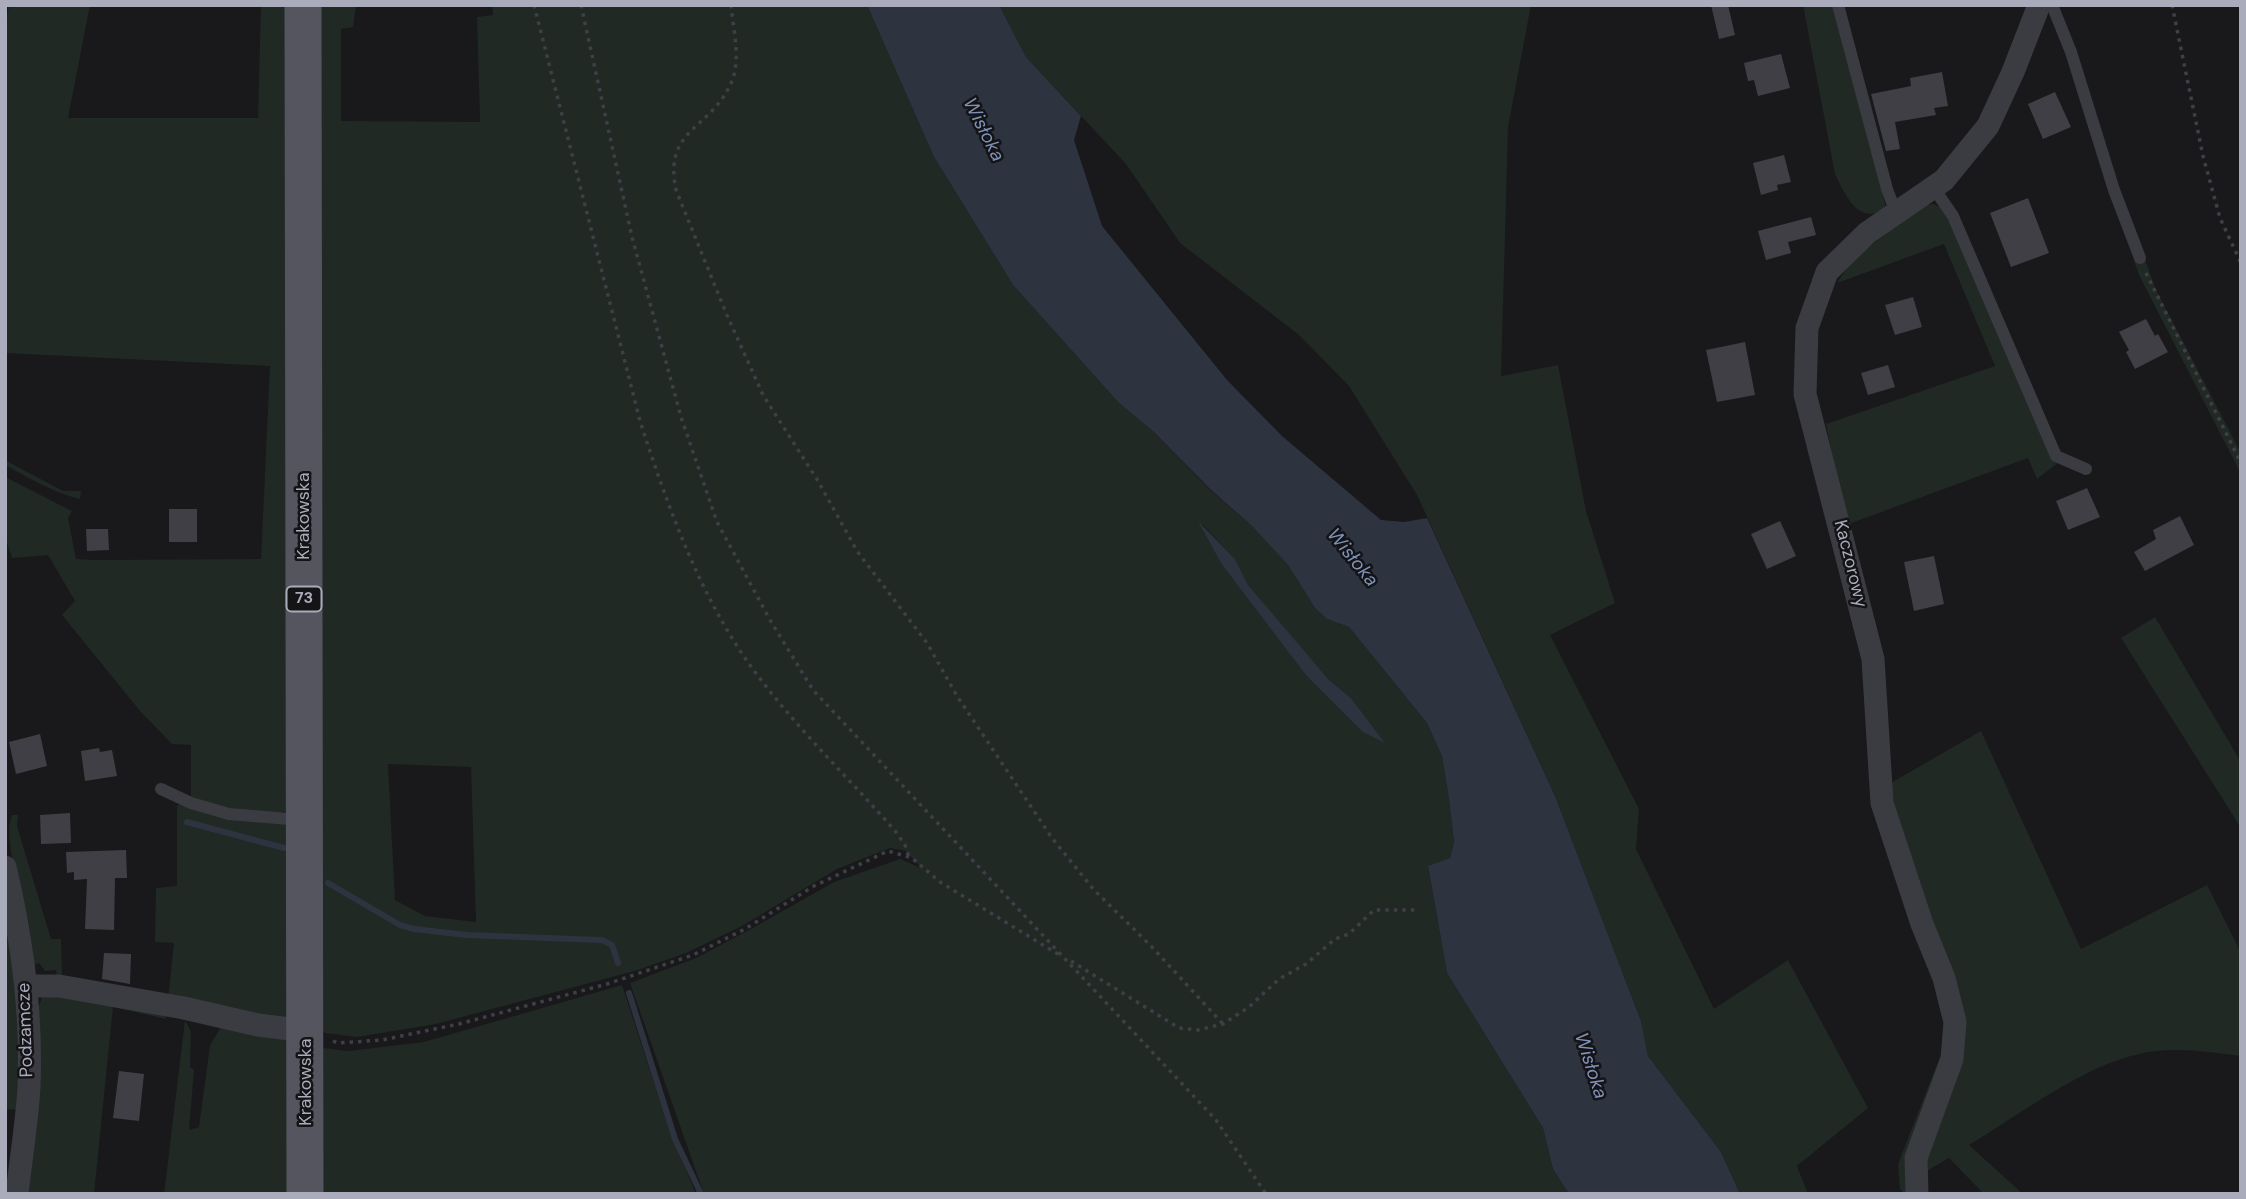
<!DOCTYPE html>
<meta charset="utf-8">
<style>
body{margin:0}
#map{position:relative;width:2246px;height:1199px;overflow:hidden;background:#19181b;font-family:"DM Sans",sans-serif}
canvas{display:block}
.frame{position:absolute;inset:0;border:7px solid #aaabbb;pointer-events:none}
</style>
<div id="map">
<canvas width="2246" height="1199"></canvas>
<div class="frame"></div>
</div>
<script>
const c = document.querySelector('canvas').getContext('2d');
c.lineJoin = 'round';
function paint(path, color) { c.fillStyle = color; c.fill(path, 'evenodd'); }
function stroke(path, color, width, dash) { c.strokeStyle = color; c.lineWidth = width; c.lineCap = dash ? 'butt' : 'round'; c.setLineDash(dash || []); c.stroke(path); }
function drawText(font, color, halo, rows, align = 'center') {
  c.font = font + ' "DM Sans",sans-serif'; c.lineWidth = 5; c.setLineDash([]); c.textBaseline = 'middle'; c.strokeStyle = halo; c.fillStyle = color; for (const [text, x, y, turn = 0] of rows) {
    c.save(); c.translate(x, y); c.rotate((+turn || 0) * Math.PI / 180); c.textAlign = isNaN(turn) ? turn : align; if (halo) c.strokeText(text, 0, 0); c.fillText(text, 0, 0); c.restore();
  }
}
const green = new Path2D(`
 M 9,5 L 90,5 L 68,118 L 258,118 L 261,5 L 289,5 L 287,811 L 284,812 L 241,812 L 191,799 L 191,745 L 172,744 L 140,711 L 62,615 L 75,601 L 48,555 L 12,558 L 5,537 L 5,477 L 72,511 L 68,518 L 76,559 L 95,560 L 261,559 L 270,366 L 5,353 L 5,29 Z
 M 317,5 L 356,5 L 353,27 L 341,29 L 341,121 L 480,122 L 477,17 L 493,15 L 492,5 L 867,5 L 934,157 L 1013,285 L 1119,403 L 1154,432 L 1209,489 L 1251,525 L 1288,565 L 1315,608 L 1327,619 L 1349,627 L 1427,723 L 1442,756 L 1449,799 L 1454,842 L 1450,858 L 1428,867 L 1447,973 L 1543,1128 L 1553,1169 L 1569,1194 L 704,1194 L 630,983 L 696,958 L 751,929 L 834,882 L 900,859 L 921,868 L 906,851 L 890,848 L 837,869 L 742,926 L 686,953 L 638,970 L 436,1024 L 357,1037 L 325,1033 L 321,1028 ZM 1201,523 L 1235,559 L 1248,585 L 1280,624 L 1329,680 L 1351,698 L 1384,742 L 1221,563 ZM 388,764 L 471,767 L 476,922 L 425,916 L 395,900 Z
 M 999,5 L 1531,5 L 1508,127 L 1501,376 L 1558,365 L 1586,511 L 1615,603 L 1550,635 L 1639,809 L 1636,849 L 1714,1009 L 1788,960 L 1868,1108 L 1797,1166 L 1808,1194 L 1740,1194 L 1721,1152 L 1648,1056 L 1641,1021 L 1555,796 L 1417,495 L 1349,386 L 1299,335 L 1180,243 L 1126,164 L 1026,57 Z
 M 1803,5 L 1834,5 L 1886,208 C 1859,227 1845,195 1835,174 Z
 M 1933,204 L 1941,207 L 1952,225 L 2059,462 L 2037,479 L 2028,458 L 1846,525 L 1826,424 L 1995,366 L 1944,244 L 1837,283 L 1852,260 L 1921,206 Z
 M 2144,257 L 2156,290 L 2241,453 L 2241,474 L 2139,275 L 2134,261 Z
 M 5,460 L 63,491 L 81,491 L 80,499 C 53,493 30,478 5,465 Z
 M 2155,617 L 2241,762 L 2241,828 L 2121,638 Z
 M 1981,731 L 2081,949 L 2207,885 L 2241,953 L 2241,1056 C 2208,1052 2172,1046 2139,1054 C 2083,1066 2019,1115 1969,1145 L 2023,1194 L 1984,1194 L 1949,1158 L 1925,1172 L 1925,1148 L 1963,1042 L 1900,829 L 1889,784 Z
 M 181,804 L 281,823 L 286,825 L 290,832 L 290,1014 L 284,1021 L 168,999 L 174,943 L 155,942 L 156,888 L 177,886 L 177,806 Z
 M 12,815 L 18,815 L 17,826 L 51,939 L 61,939 L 62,975 L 57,977 L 56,970 L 45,971 L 39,963 L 34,965 C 32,949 31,932 27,916 C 21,892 2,835 12,815 Z
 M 5,912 L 17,977 L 20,1110 L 5,1109 Z
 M 622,985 L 669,1129 L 696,1194 L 318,1194 L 320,1052 L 324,1048 L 348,1051 L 424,1042 Z
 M 49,993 L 166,1010 L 166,1019 L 113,1007 L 94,1194 L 25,1194 L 38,1009 L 42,997 Z
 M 185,1020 L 191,1032 L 190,1067 L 194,1070 L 189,1130 L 199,1127 L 210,1045 L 221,1027 L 288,1037 L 292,1194 L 164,1194 Z
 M 1941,1054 L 1909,1194 L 1905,1194 L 1900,1189 L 1898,1164 Z`);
const water = new Path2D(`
 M 867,5 L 999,5 L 1026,57 L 1081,116 L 1074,140 L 1102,226 L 1227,380 L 1282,436 L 1381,520 L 1404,522 L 1427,518 L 1555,796 L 1641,1021 L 1648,1056 L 1721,1152 L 1740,1194 L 1569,1194 L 1553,1169 L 1543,1128 L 1447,973 L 1428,866 L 1450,858 L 1454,842 L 1449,799 L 1442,756 L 1427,723 L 1349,627 L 1327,619 L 1315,608 L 1288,565 L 1251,525 L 1210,489 L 1154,432 L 1119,403 L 1013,285 L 934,157 Z
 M 1198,521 L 1235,559 L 1248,585 L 1329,680 L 1351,698 L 1385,743 L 1363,732 L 1306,675 L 1221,563 Z`);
const stream = new Path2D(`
 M 187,822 L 284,848
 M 328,883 L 400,925 L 414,929 L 467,935 L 602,940 L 612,945 L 618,963
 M 629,993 L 675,1139 L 701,1194`);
const building = new Path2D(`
 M 1711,5 L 1728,5 L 1735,35 L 1719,39 Z
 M 1781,54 L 1790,88 L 1758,96 L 1754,80 L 1748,81 L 1744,63 Z
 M 1942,72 L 1948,106 L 1934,108 L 1936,115 L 1895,122 L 1900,149 L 1886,151 L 1871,94 L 1911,86 L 1910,78 Z
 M 2055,92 L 2071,127 L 2043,139 L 2028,104 Z
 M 1784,155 L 1791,182 L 1777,185 L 1778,190 L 1761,195 L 1753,163 Z
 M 2028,198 L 2049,253 L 2011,267 L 1990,213 Z
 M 1811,217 L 1816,235 L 1788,242 L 1791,253 L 1766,260 L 1758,231 Z
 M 1913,297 L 1922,327 L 1895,335 L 1885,305 Z
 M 2146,319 L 2155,336 L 2158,334 L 2168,352 L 2135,369 L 2126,352 L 2129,350 L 2119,332 Z
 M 1745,342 L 1755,395 L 1717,402 L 1706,350 Z
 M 1888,365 L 1895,387 L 1868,395 L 1861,373 Z
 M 2087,488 L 2100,517 L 2068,530 L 2056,501 Z
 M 169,509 L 197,509 L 197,542 L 169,542 Z
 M 2180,516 L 2194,545 L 2145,571 L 2134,552 L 2156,539 L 2153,530 Z
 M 1780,521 L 1796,556 L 1767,569 L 1751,534 Z
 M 86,529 L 108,529 L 109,550 L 87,551 Z
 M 1934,556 L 1944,604 L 1914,611 L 1904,562 Z
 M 40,734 L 47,766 L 16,774 L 9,742 Z
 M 99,748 L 100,752 L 112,750 L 117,776 L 85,781 L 81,751 Z
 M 70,813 L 71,843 L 41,844 L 40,815 Z
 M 126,850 L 127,878 L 115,878 L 114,930 L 85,929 L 87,879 L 74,880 L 74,872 L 67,873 L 66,852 Z
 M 104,953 L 131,954 L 130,984 L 102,979 Z
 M 119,1071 L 144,1074 L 139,1121 L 113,1118 Z`);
const path = new Path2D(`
 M 534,5 L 640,421 C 668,507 700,598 755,672 C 798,730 849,778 896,832 L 905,845 L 909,858
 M 581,5 L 632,237 L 681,417 L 717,522 L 770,620 L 813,690 L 1216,1120 L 1266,1194
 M 731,5 C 733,29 741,58 732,81 C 711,131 663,127 676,190 L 726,313 L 763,395 L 818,481 L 857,551 L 927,643 L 957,696 L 1052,838 L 1094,890 L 1151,946 L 1223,1024
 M 2172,5 L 2203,156 L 2220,218 L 2241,263
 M 2146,273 L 2241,463
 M 1071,961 L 1179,1028 L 1198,1030 L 1223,1024 L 1249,1007 L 1279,979 L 1306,964 L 1335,939 L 1349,934 L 1374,910 L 1415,910
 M 333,1041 L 338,1043 L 382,1040 L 459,1024 L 607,984 L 693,955 L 745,929 L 814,886 L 888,851 L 912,858 L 940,882 L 1061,956`);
const service = new Path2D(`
 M 1838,5 L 1887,189 L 1896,213
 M 2052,5 L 2071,52 L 2114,190 L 2140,258
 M 1933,187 L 1953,216 L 2056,456 L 2086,469
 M 161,789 L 191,803 L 229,814 L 301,820`);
const minor = new Path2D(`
 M 5,867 C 22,938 32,1013 29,1087 C 27,1122 21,1158 17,1194
 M 26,986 L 59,986 L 184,1008 L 258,1025 L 306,1031
 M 1917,1194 L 1916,1158 L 1952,1059 L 1955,1022 L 1944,978 L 1922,924 L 1882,803 L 1873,659 L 1805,394 L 1807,328 L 1827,272 L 1867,233 L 1944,180 L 1988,126 L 2013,72 L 2039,5`);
const primary = new Path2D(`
 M 303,5 L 305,1194`);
const shields = [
 [304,599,35]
];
const shieldNames = [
 ["73",304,599]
];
const streetNames = [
 ["Krakowska",304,516,-90],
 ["Kaczorowy",1850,564,76],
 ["Podzamcze",26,1030,-92],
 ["Krakowska",306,1082,-90]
];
const waterNames = [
 ["Wisłoka",983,130,63],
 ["Wisłoka",1352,558,51],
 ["Wisłoka",1590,1066,72]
];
paint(green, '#202923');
paint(water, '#2d3440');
stroke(stream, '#2d3440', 6);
paint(building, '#403f45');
stroke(path, '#3f3f47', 3.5, [3.5, 5]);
stroke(service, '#3b3b42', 12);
stroke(minor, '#3b3b42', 23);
stroke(primary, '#55555f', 37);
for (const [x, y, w] of shields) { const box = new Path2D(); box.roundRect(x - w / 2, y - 12.5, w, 25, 5); c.fillStyle = '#141316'; c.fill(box); stroke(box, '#aaabbb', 2); }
drawText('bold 16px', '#aaabbb', null, shieldNames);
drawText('18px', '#aaabbb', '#141316', streetNames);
drawText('italic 19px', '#7f92b8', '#141316', waterNames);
</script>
